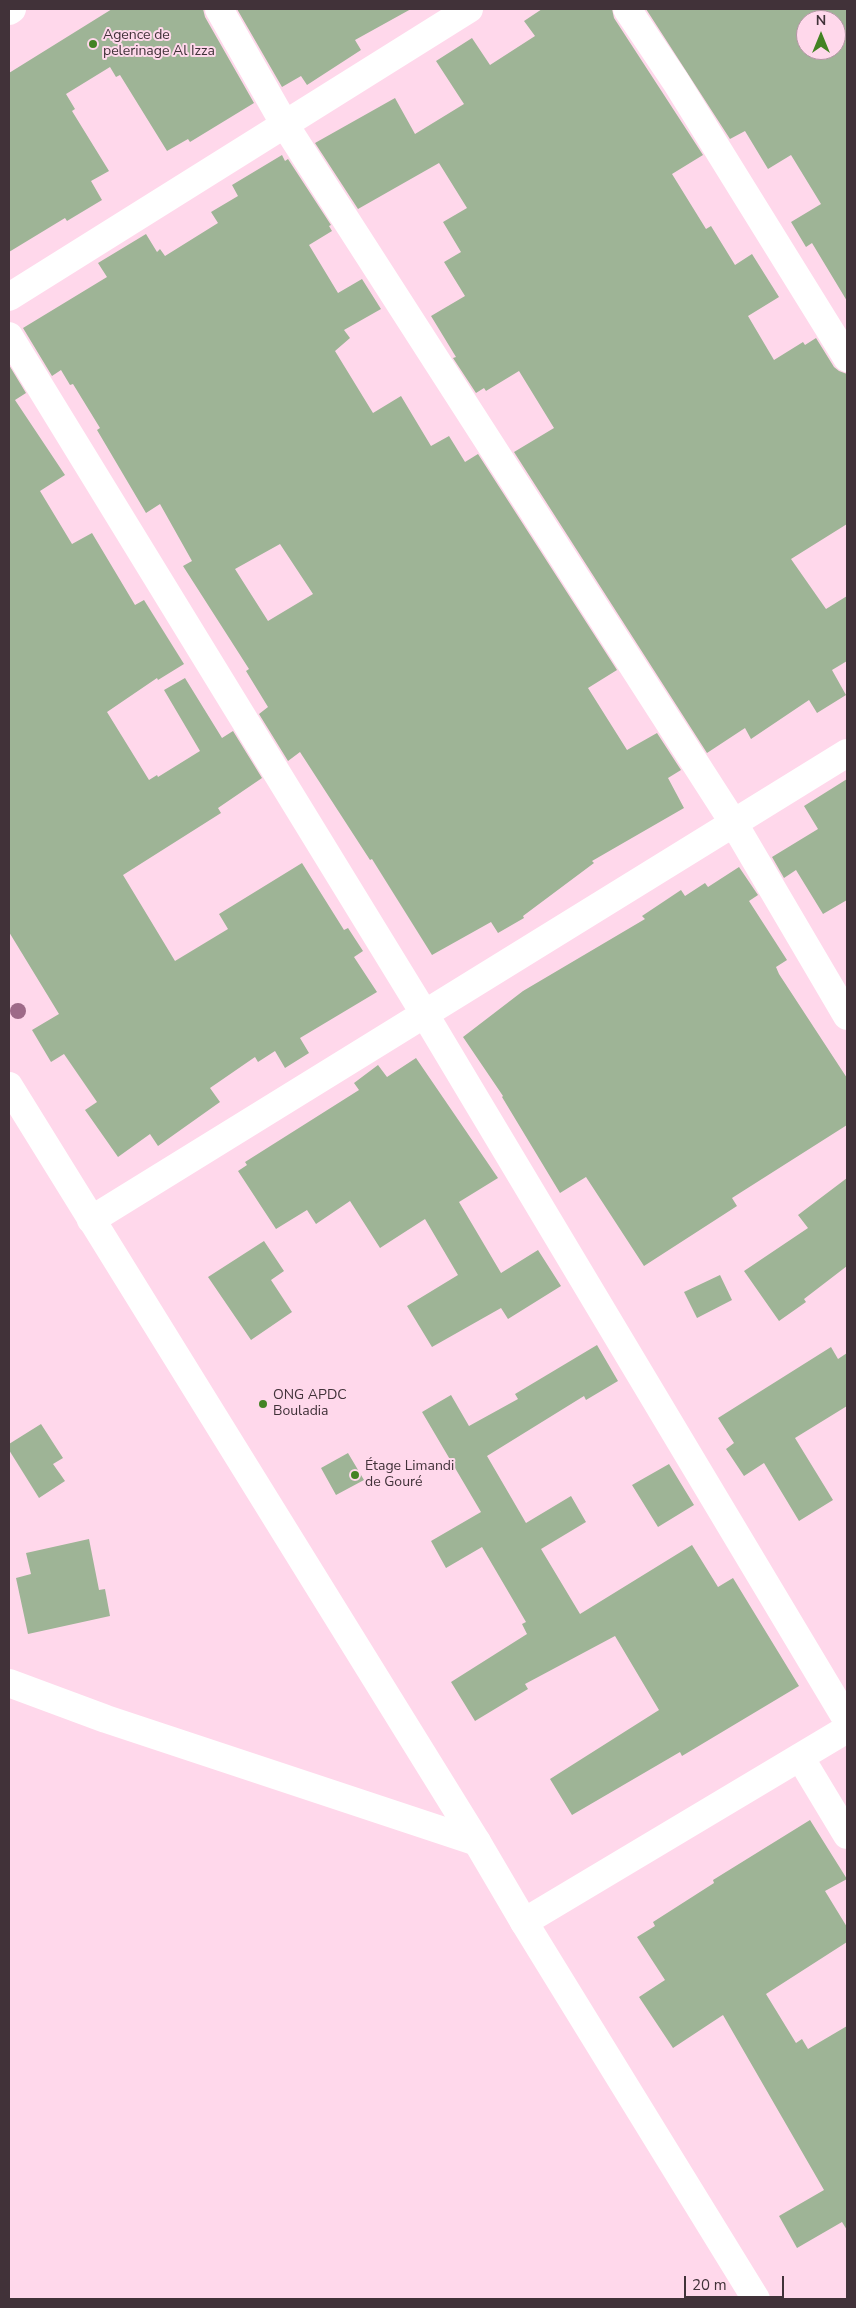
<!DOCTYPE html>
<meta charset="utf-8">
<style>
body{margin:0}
#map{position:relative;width:856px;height:2308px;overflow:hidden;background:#ffd8eb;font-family:"Nunito Sans",sans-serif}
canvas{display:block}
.frame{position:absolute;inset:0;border:10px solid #413239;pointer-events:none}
.north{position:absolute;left:796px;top:10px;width:50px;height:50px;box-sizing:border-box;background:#ffd8eb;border:1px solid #b396a4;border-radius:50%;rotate:0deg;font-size:14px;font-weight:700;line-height:20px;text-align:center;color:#413239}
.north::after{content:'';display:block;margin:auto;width:18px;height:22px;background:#438324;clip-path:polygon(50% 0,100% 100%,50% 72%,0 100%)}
.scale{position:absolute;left:684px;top:2276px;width:100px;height:22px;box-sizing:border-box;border:2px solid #413239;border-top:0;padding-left:6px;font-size:15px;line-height:18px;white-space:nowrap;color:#413239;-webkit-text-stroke:4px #ffd8eb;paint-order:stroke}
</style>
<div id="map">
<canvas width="856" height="2308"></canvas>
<div class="frame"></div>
<div class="north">N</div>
<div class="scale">20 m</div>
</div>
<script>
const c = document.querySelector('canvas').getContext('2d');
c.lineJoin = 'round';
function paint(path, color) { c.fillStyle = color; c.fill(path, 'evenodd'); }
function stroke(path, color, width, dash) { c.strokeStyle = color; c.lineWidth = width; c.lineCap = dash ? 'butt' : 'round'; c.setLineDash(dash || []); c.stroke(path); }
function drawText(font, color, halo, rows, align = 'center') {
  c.font = font + ' "Nunito Sans",sans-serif'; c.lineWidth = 4; c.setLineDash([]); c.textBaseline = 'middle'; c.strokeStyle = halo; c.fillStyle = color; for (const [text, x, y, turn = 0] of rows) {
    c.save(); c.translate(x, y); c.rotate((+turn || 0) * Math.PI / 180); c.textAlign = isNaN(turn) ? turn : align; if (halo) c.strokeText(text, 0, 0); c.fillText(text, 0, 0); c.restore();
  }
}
const building = new Path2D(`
 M 112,9 L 203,9 L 205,17 L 254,103 L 190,142 L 188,139 L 167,151 L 120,75 L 116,77 L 110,67 L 66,94 L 75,109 L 72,111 L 109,171 L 91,181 L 102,200 L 67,221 L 65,218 L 9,252 L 9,73 Z
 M 237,9 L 411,9 L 355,40 L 361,50 L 307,85 L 301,76 L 282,87 Z
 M 542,9 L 612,9 L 614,18 L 703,155 L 672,174 L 706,229 L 711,226 L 735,265 L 752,254 L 779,297 L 748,316 L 774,360 L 803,342 L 805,345 L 816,338 L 834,367 L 839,371 L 847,374 L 847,524 L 791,559 L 826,609 L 847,596 L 847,661 L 832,670 L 846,695 L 817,713 L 809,700 L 751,739 L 745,728 L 707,753 L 514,452 L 554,428 L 519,371 L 486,391 L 484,388 L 476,393 L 453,358 L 456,357 L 431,316 L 465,296 L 444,262 L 461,252 L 443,222 L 467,208 L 439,163 L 358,209 L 315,143 L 395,98 L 415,134 L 464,104 L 436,61 L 472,38 L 490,65 L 535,36 L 524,21 Z
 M 646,9 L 847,9 L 847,301 L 812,243 L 806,247 L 791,222 L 821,204 L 791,155 L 768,169 L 745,131 L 730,139 ZM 806,20 L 836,20 L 836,50 L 806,50 Z
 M 282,155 L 285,161 L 288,159 L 331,225 L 329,226 L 332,231 L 309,245 L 338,293 L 362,279 L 381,309 L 344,330 L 350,338 L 335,351 L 373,413 L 401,396 L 431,446 L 449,436 L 465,462 L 478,454 L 617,670 L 588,688 L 627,750 L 657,733 L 681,770 L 668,778 L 684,808 L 592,861 L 594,863 L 523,916 L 524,918 L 498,933 L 491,922 L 432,955 L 372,859 L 370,860 L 300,752 L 288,761 L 259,714 L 268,707 L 246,671 L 249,669 L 183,566 L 192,561 L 160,504 L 146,513 L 97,430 L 100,428 L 73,384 L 70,385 L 61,370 L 52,376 L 23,328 L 107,277 L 98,263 L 146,234 L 157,252 L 160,249 L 165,256 L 218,223 L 211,212 L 238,196 L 232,185 ZM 280,544 L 313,594 L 268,621 L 235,569 Z
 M 9,365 L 26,393 L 15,400 L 65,475 L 40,491 L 72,544 L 92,533 L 135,605 L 144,600 L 184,664 L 158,680 L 157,678 L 107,712 L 149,780 L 157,775 L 158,777 L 200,751 L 164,690 L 185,678 L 222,738 L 233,731 L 262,778 L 218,808 L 221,813 L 123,875 L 175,961 L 228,929 L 219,914 L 302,863 L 344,930 L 348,928 L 363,951 L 354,957 L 377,992 L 300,1038 L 309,1053 L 285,1068 L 275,1051 L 258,1062 L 255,1057 L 210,1088 L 220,1102 L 158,1146 L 150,1134 L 118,1157 L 85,1110 L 97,1102 L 64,1054 L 51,1062 L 32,1030 L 59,1014 L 9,932 Z
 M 847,779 L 847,900 L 823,914 L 796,870 L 784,878 L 772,857 L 818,829 L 804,806 Z
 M 739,867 L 758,895 L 749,901 L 787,960 L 776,967 L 779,974 L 847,1078 L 847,1125 L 732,1198 L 737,1206 L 644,1266 L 586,1177 L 560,1193 L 502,1097 L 503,1096 L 463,1037 L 523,991 L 645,919 L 642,916 L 681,890 L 685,896 L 705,883 L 708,887 Z
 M 416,1058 L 498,1178 L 459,1202 L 501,1273 L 538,1250 L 561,1286 L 508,1319 L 501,1308 L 432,1347 L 407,1306 L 458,1275 L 425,1219 L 380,1248 L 350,1201 L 316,1224 L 307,1210 L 276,1229 L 238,1171 L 247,1165 L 245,1162 L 359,1090 L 354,1083 L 378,1065 L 387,1077 Z
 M 847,1178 L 847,1266 L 804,1299 L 806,1302 L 779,1321 L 744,1271 L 808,1228 L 798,1215 Z
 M 264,1241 L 284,1271 L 271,1280 L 292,1312 L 251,1340 L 208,1277 Z
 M 720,1275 L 732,1300 L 697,1318 L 684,1292 Z
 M 597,1345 L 618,1381 L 586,1400 L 584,1396 L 487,1456 L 526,1523 L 571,1496 L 586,1522 L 541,1549 L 580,1614 L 692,1545 L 718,1587 L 733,1578 L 799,1686 L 682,1756 L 680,1752 L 572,1815 L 550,1779 L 659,1710 L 615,1636 L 525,1684 L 528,1689 L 475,1721 L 451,1682 L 527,1634 L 522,1624 L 526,1622 L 482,1547 L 446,1568 L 431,1541 L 481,1512 L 422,1412 L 451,1395 L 469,1426 L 518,1399 L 515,1394 Z
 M 831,1347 L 838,1359 L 847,1353 L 847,1406 L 795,1438 L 833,1500 L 799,1521 L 764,1463 L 744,1476 L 726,1449 L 734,1443 L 718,1418 Z
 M 41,1424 L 63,1458 L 53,1464 L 65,1481 L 39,1498 L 9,1450 L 9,1444 Z
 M 348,1453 L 364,1480 L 336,1495 L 321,1468 Z
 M 669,1464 L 694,1505 L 658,1527 L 632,1485 Z
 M 89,1539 L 99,1590 L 105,1589 L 110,1616 L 28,1634 L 16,1578 L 31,1574 L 26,1553 Z
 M 810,1820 L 847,1879 L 825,1891 L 847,1927 L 847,1942 L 766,1994 L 796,2043 L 802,2039 L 808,2049 L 847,2026 L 847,2230 L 842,2222 L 797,2248 L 779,2216 L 824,2190 L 723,2015 L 673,2048 L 639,1997 L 665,1980 L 637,1937 L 655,1926 L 653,1922 L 714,1883 L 713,1880 Z`);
const street = new Path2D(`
 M 219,9 L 285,125 L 733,822 L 847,1016
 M 627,9 L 676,82 L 847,358
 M 9,297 L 469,9
 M 9,336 L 424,1013 L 847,1720
 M 91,1220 L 847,753
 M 9,1683 L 106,1719 L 477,1842
 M 800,1757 L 847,1835
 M 524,1922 L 847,1729`);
const secondary = new Path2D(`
 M 9,11 L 12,9
 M 9,1086 L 477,1842 L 524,1922 L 756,2299`);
const trees = [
 [18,1011]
];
const markers = [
 [93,44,5,"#438324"],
 [263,1404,5,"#438324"],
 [355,1475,5,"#438324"]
];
const poiNames = [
 ["Agence de",103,36],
 ["pelerinage Al Izza",103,52],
 ["ONG APDC",273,1396],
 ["Bouladia",273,1412],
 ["Étage Limandi",365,1467],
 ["de Gouré",365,1483]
];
paint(building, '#9eb496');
stroke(street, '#fff', 28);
stroke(secondary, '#fff', 28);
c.fillStyle = '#9e6a88';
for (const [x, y] of trees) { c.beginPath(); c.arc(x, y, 8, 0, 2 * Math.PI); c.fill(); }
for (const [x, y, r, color] of markers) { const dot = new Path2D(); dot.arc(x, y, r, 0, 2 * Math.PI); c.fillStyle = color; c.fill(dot); stroke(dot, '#ffd8eb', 2); }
drawText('14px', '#413239', '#ffd8eb', poiNames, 'left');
</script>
